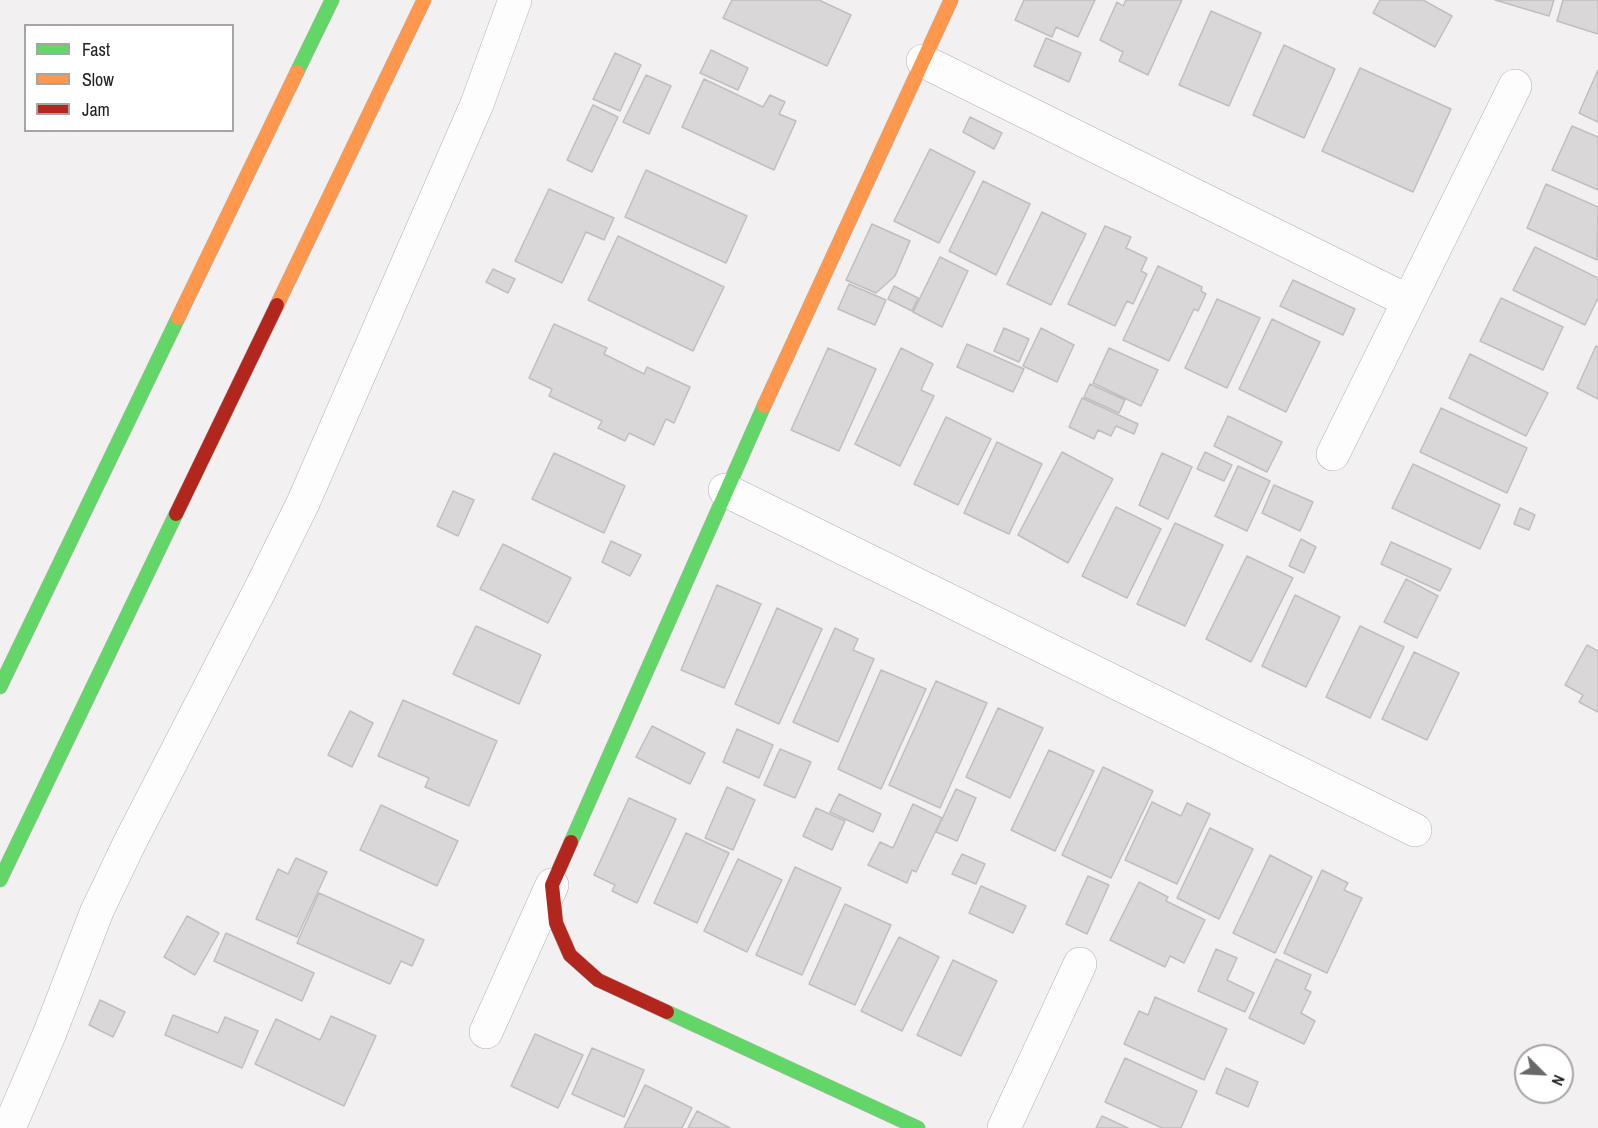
<!DOCTYPE html>
<style>
body{margin:0}
#map{position:relative;width:1598px;height:1128px;overflow:hidden;background:#f3f0f1;font-family:"Archivo Narrow",sans-serif}
canvas{display:block}
.legend{position:absolute;left:24px;top:24px;width:210px;height:108px;box-sizing:border-box;background:#fff;border:2px solid #a6a5a6;margin:0;padding:8px 10px;list-style:none;font-size:18px;color:#211f20}
.legend li{display:flex;align-items:center;gap:12px;height:30px}
.legend b{width:30px;border:2px solid #a6a5a6}
.north{position:absolute;left:1514px;top:1044px;width:60px;height:60px;box-sizing:border-box;background:#fff;border:2px solid #a6a5a6;border-radius:50%;rotate:114deg;font-size:16px;font-weight:700;line-height:24px;text-align:center;color:#211f20}
.north::after{content:'';display:block;margin:auto;width:21px;height:27px;background:#6a6869;clip-path:polygon(50% 0,100% 100%,50% 72%,0 100%)}
</style>
<div id="map">
<canvas width="1598" height="1128"></canvas>
<ul class="legend">
<li><b style="height:8px;background:#63d668"></b>Fast</li>
<li><b style="height:8px;background:#ff974d"></b>Slow</li>
<li><b style="height:8px;background:#b3261e"></b>Jam</li>
</ul>
<div class="north">N</div>
</div>
<script>
const c = document.querySelector('canvas').getContext('2d');
c.lineJoin = 'round';
function paint(path, color) { c.fillStyle = color; c.fill(path, 'evenodd'); }
function stroke(path, color, width, dash) { c.strokeStyle = color; c.lineWidth = width; c.lineCap = dash ? 'butt' : 'round'; c.setLineDash(dash || []); c.stroke(path); }
const building = new Path2D(`
 M 732,0 L 819,0 L 851,15 L 827,66 L 723,18 Z
 M 1024,0 L 1095,0 L 1078,37 L 1056,27 L 1052,37 L 1015,20 Z
 M 1126,0 L 1182,0 L 1148,75 L 1119,61 L 1123,52 L 1100,40 L 1117,2 L 1123,6 Z
 M 1380,0 L 1423,0 L 1452,16 L 1435,47 L 1373,13 Z
 M 1495,0 L 1554,0 L 1549,16 Z
 M 1563,0 L 1598,0 L 1598,34 L 1557,21 Z
 M 1211,11 L 1261,33 L 1229,106 L 1179,85 Z
 M 1046,38 L 1081,53 L 1069,82 L 1034,66 Z
 M 1284,45 L 1335,69 L 1304,138 L 1253,115 Z
 M 711,50 L 748,68 L 738,90 L 700,73 Z
 M 615,53 L 641,65 L 620,111 L 593,99 Z
 M 1360,68 L 1451,109 L 1413,192 L 1322,151 Z
 M 1598,70 L 1598,122 L 1579,113 Z
 M 646,75 L 671,86 L 649,134 L 623,122 Z
 M 704,79 L 763,107 L 770,95 L 785,102 L 779,114 L 796,121 L 774,170 L 682,127 Z
 M 593,105 L 618,117 L 592,172 L 567,160 Z
 M 970,117 L 1002,133 L 994,149 L 963,132 Z
 M 1572,126 L 1598,137 L 1598,190 L 1552,170 Z
 M 930,149 L 975,172 L 939,243 L 894,221 Z
 M 646,170 L 747,216 L 726,263 L 625,217 Z
 M 983,181 L 1030,204 L 996,275 L 949,251 Z
 M 1546,184 L 1598,207 L 1597,260 L 1527,228 Z
 M 549,189 L 614,218 L 604,240 L 586,232 L 562,283 L 515,261 Z
 M 1042,212 L 1086,234 L 1051,305 L 1007,284 Z
 M 872,224 L 910,241 L 895,276 L 876,293 L 846,280 Z
 M 1105,226 L 1131,237 L 1126,248 L 1147,258 L 1141,271 L 1147,274 L 1133,304 L 1127,301 L 1115,326 L 1068,304 Z
 M 618,236 L 724,287 L 693,351 L 588,300 Z
 M 1535,247 L 1598,278 L 1598,298 L 1585,325 L 1513,290 Z
 M 940,257 L 968,271 L 942,327 L 913,312 Z
 M 1158,266 L 1202,287 L 1201,291 L 1206,294 L 1198,311 L 1194,309 L 1169,361 L 1123,340 Z
 M 493,269 L 515,279 L 508,293 L 486,282 Z
 M 1293,280 L 1355,309 L 1343,335 L 1280,306 Z
 M 849,284 L 886,300 L 875,325 L 838,309 Z
 M 894,286 L 918,298 L 912,311 L 888,299 Z
 M 1501,298 L 1563,327 L 1543,370 L 1480,341 Z
 M 1217,299 L 1260,318 L 1227,388 L 1185,368 Z
 M 1272,319 L 1320,342 L 1286,412 L 1239,389 Z
 M 554,324 L 607,348 L 604,354 L 644,374 L 647,367 L 690,387 L 674,423 L 666,419 L 654,445 L 629,433 L 625,441 L 598,428 L 602,421 L 549,396 L 552,389 L 529,378 Z
 M 1004,328 L 1029,339 L 1019,362 L 994,351 Z
 M 1041,328 L 1074,345 L 1057,382 L 1023,366 Z
 M 967,344 L 1024,369 L 1013,392 L 957,367 Z
 M 1596,346 L 1598,347 L 1598,399 L 1577,388 Z
 M 828,348 L 876,369 L 839,451 L 791,430 Z
 M 901,348 L 933,364 L 921,390 L 934,396 L 900,466 L 855,444 Z
 M 1109,348 L 1158,370 L 1141,406 L 1093,383 Z
 M 1470,354 L 1548,393 L 1526,436 L 1449,398 Z
 M 1090,384 L 1125,400 L 1119,413 L 1084,397 Z
 M 1082,398 L 1138,424 L 1134,434 L 1116,426 L 1111,436 L 1098,430 L 1094,439 L 1069,427 Z
 M 1441,408 L 1527,448 L 1507,493 L 1420,452 Z
 M 1228,416 L 1282,442 L 1267,472 L 1214,446 Z
 M 946,417 L 991,439 L 958,505 L 914,484 Z
 M 997,442 L 1042,464 L 1009,534 L 964,513 Z
 M 1062,452 L 1113,479 L 1068,563 L 1018,535 Z
 M 1205,452 L 1232,465 L 1224,481 L 1197,469 Z
 M 554,453 L 625,486 L 604,533 L 532,499 Z
 M 1162,453 L 1192,467 L 1168,519 L 1139,505 Z
 M 1413,464 L 1500,505 L 1480,549 L 1392,508 Z
 M 1238,466 L 1270,481 L 1247,531 L 1215,516 Z
 M 1274,485 L 1313,502 L 1300,531 L 1262,513 Z
 M 453,491 L 474,500 L 458,536 L 437,526 Z
 M 1116,507 L 1161,529 L 1127,598 L 1082,576 Z
 M 1520,508 L 1535,515 L 1529,530 L 1514,524 Z
 M 1175,523 L 1223,545 L 1185,626 L 1137,604 Z
 M 1301,539 L 1316,547 L 1304,573 L 1289,566 Z
 M 611,541 L 641,555 L 630,576 L 602,562 Z
 M 1391,542 L 1451,569 L 1440,591 L 1381,564 Z
 M 503,544 L 571,578 L 548,623 L 480,589 Z
 M 1247,556 L 1293,578 L 1251,662 L 1206,639 Z
 M 1406,579 L 1438,596 L 1417,638 L 1384,622 Z
 M 717,585 L 761,604 L 724,688 L 681,670 Z
 M 1295,595 L 1340,617 L 1306,687 L 1262,666 Z
 M 777,608 L 822,629 L 779,724 L 735,704 Z
 M 476,626 L 541,655 L 519,704 L 453,674 Z
 M 1360,626 L 1404,647 L 1370,718 L 1326,697 Z
 M 835,628 L 858,639 L 853,650 L 874,659 L 838,742 L 793,722 Z
 M 1587,645 L 1598,651 L 1598,712 L 1579,702 L 1583,695 L 1565,685 Z
 M 1414,652 L 1459,673 L 1427,740 L 1382,719 Z
 M 881,670 L 926,689 L 881,789 L 838,769 Z
 M 936,681 L 987,703 L 940,808 L 889,785 Z
 M 403,700 L 497,741 L 469,806 L 425,787 L 429,778 L 378,756 Z
 M 998,708 L 1043,728 L 1010,798 L 966,777 Z
 M 350,711 L 373,723 L 352,767 L 328,755 Z
 M 652,726 L 705,753 L 690,784 L 636,757 Z
 M 737,729 L 773,745 L 759,778 L 723,762 Z
 M 780,749 L 811,762 L 795,798 L 764,785 Z
 M 1049,750 L 1094,771 L 1055,851 L 1011,830 Z
 M 1103,767 L 1153,791 L 1111,878 L 1062,855 Z
 M 727,787 L 755,800 L 733,850 L 705,838 Z
 M 956,789 L 976,798 L 957,841 L 936,832 Z
 M 839,794 L 881,814 L 873,832 L 830,812 Z
 M 629,798 L 676,819 L 637,903 L 612,891 L 615,885 L 594,875 Z
 M 1152,802 L 1181,816 L 1187,803 L 1210,814 L 1177,884 L 1125,860 Z
 M 913,804 L 942,818 L 916,872 L 912,870 L 907,883 L 868,865 L 880,842 L 893,848 Z
 M 381,805 L 458,841 L 437,886 L 360,850 Z
 M 816,808 L 845,821 L 832,850 L 803,836 Z
 M 1210,828 L 1253,849 L 1219,919 L 1177,898 Z
 M 686,833 L 729,853 L 697,923 L 654,903 Z
 M 962,854 L 985,864 L 976,884 L 952,874 Z
 M 1270,855 L 1312,877 L 1275,953 L 1233,933 Z
 M 296,858 L 327,872 L 297,937 L 256,919 L 278,869 L 288,874 Z
 M 738,859 L 782,880 L 747,952 L 704,931 Z
 M 795,867 L 841,888 L 802,975 L 756,955 Z
 M 1322,870 L 1348,883 L 1344,890 L 1362,898 L 1327,973 L 1284,953 Z
 M 1088,876 L 1109,885 L 1087,934 L 1066,924 Z
 M 1139,882 L 1168,897 L 1166,901 L 1205,920 L 1184,963 L 1170,956 L 1165,967 L 1110,940 Z
 M 981,886 L 1026,906 L 1013,933 L 969,913 Z
 M 319,893 L 424,940 L 412,966 L 401,961 L 390,984 L 297,943 Z
 M 845,904 L 891,925 L 855,1005 L 809,984 Z
 M 187,916 L 219,933 L 195,975 L 164,957 Z
 M 226,933 L 314,973 L 302,1001 L 214,961 Z
 M 899,937 L 939,957 L 902,1031 L 861,1011 Z
 M 1216,949 L 1237,958 L 1227,980 L 1254,993 L 1245,1012 L 1198,991 Z
 M 1276,959 L 1311,975 L 1305,989 L 1311,992 L 1301,1013 L 1315,1021 L 1304,1044 L 1249,1018 Z
 M 953,960 L 997,981 L 961,1056 L 917,1035 Z
 M 1155,997 L 1227,1029 L 1204,1080 L 1124,1044 L 1139,1011 L 1148,1015 Z
 M 100,1000 L 125,1012 L 113,1037 L 89,1025 Z
 M 173,1015 L 218,1033 L 225,1017 L 258,1031 L 242,1068 L 165,1035 Z
 M 331,1016 L 376,1036 L 344,1106 L 255,1064 L 276,1019 L 320,1040 Z
 M 535,1034 L 583,1055 L 558,1108 L 511,1086 Z
 M 592,1048 L 644,1070 L 624,1117 L 572,1094 Z
 M 1125,1058 L 1197,1091 L 1181,1128 L 1162,1128 L 1105,1102 Z
 M 1226,1068 L 1258,1082 L 1248,1107 L 1216,1093 Z
 M 645,1085 L 692,1108 L 682,1128 L 624,1128 Z
 M 697,1111 L 730,1128 L 688,1128 Z
 M 1102,1116 L 1128,1128 L 1096,1128 Z`);
const street = new Path2D(`
 M 923,61 L 1408,301
 M 1333,454 L 1515,86
 M 725,490 L 1415,830
 M 486,1032 L 552,885
 M 9,1128 L 49,1035 L 97,911 L 130,842 L 260,590 L 303,503 L 477,104 L 515,0
 M 1004,1128 L 1080,964`);
const fast = new Path2D(`
 M 297,72 L 332,0
 M 0,687 L 178,318
 M 571,842 L 764,406
 M 0,880 L 176,514
 M 667,1012 L 918,1128`);
const slow = new Path2D(`
 M 277,305 L 424,0
 M 178,318 L 297,72
 M 764,406 L 951,0`);
const jam = new Path2D(`
 M 176,514 L 277,305
 M 571,842 L 552,885 L 556,923 L 570,955 L 598,980 L 667,1012`);
paint(building, '#dad7d8');
stroke(building, '#c0bebf', 1.5);
stroke(street, '#b2b0b0', 34);
stroke(fast, '#b2b0b0', 15);
stroke(slow, '#b2b0b0', 15);
stroke(jam, '#b2b0b0', 15);
stroke(street, '#fdfdfd', 33);
stroke(fast, '#63d668', 14);
stroke(slow, '#ff974d', 14);
stroke(jam, '#b3261e', 14);
</script>
